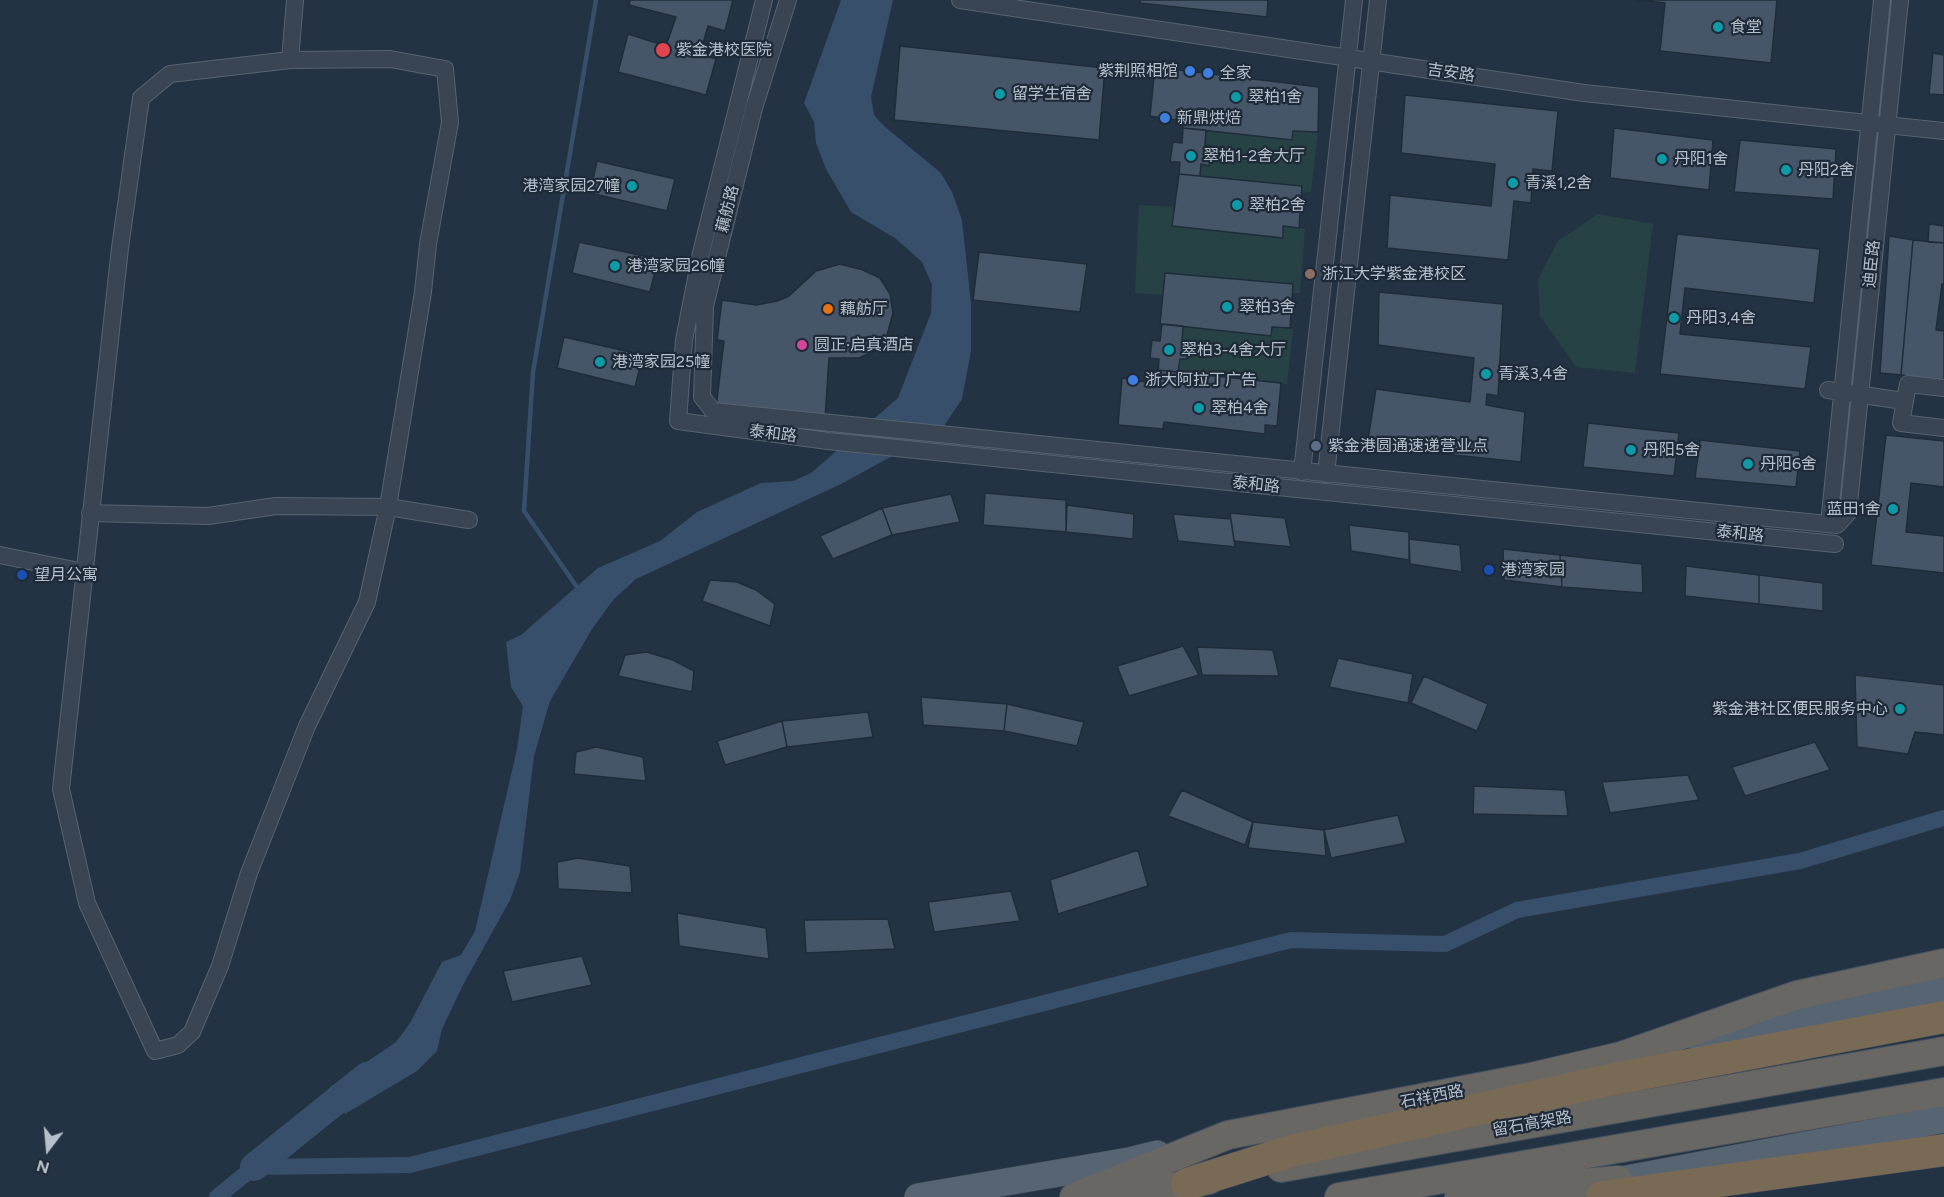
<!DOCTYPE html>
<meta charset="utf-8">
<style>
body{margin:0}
#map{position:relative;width:1944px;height:1197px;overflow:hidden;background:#243343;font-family:Figtree,sans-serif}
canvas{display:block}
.north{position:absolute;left:18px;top:1119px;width:60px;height:60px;-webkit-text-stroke:4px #1e2a38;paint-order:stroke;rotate:196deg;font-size:16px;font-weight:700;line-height:24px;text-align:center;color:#b6c0cc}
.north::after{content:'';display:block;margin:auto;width:21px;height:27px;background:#b6c0cc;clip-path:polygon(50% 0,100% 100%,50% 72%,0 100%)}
</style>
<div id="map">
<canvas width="1944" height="1197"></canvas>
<div class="north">N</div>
</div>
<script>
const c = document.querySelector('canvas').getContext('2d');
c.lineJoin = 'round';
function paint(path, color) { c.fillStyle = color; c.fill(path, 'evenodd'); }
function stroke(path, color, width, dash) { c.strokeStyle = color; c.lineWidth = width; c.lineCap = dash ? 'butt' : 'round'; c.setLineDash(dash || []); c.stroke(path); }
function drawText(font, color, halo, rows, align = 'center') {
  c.font = font + ' Figtree,"Noto Sans SC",sans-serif'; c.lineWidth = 4.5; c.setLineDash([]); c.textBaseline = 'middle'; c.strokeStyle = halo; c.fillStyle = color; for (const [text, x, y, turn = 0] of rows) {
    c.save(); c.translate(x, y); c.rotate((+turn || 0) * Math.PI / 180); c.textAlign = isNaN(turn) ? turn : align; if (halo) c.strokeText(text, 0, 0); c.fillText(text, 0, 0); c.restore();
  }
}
const green = new Path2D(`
 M 1206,130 L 1291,140 L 1293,131 L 1318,132 L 1311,192 L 1302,192 L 1302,186 L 1200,176 L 1201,164 L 1209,165 L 1212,146 L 1205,145 Z
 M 1139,205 L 1174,207 L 1173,226 L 1282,238 L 1283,226 L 1305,229 L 1300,293 L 1292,293 L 1292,284 L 1166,273 L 1163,295 L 1135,293 Z
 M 1598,214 L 1653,224 L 1635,373 L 1576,367 L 1540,316 L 1538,279 L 1558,241 Z
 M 1183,326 L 1271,335 L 1272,327 L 1293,329 L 1287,384 L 1178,372 L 1180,359 L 1187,359 L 1188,343 L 1182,343 Z`);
const water = new Path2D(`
 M 841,0 L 893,0 L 871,97 L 874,115 L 884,126 L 941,173 L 952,192 L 962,220 L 971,304 L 971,351 L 962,399 L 942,429 L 841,484 L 636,579 L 613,600 L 592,629 L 550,701 L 534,756 L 520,872 L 510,900 L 463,985 L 442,1029 L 437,1051 L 417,1071 L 345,1114 L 330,1087 L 396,1042 L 410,1023 L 442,962 L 461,955 L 475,931 L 517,749 L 523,706 L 511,687 L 506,642 L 521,635 L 598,568 L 660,541 L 697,512 L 761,483 L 793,481 L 811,473 L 898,398 L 931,313 L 932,285 L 922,262 L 895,238 L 851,212 L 826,169 L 816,143 L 814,122 L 804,103 Z`);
const stream = new Path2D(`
 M 579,590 L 524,511 L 533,372 L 596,0`);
const canal = new Path2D(`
 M 217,1197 L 254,1167 L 410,1165 L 1291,940 L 1445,944 L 1517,910 L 1800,861 L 1944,818`);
const river = new Path2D(`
 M 254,1167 L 367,1076`);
const building = new Path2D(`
 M 630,0 L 733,0 L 725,31 L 708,26 L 700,54 L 716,59 L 706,95 L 618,72 L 628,34 L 666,46 L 676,17 L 629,5 Z
 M 1140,0 L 1268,0 L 1267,17 L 1140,3 Z
 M 1638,0 L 1777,0 L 1771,63 L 1660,51 L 1665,3 Z
 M 900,46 L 1105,68 L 1099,140 L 894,120 Z
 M 1933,53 L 1944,55 L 1944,95 L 1929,94 Z
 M 1155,67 L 1319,87 L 1318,132 L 1293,131 L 1292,140 L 1183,128 L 1183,121 L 1150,116 Z
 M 1405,95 L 1558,111 L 1552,171 L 1533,169 L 1531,203 L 1514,201 L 1508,260 L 1387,248 L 1390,195 L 1491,206 L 1495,164 L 1401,153 Z
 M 1183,128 L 1206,130 L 1205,145 L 1212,146 L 1209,166 L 1201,164 L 1200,176 L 1179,174 L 1180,162 L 1170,162 L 1173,142 L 1182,143 Z
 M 1614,128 L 1713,140 L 1709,190 L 1610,178 Z
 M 1740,140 L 1836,149 L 1833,199 L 1734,192 Z
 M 597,161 L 675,179 L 667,211 L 590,193 Z
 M 1179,174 L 1302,186 L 1299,228 L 1283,226 L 1283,238 L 1172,226 Z
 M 1929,224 L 1944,226 L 1944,243 L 1928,242 Z
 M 1677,234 L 1820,249 L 1814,303 L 1685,288 L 1680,334 L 1811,347 L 1805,389 L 1660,374 Z
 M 1889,236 L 1913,240 L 1901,375 L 1880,373 Z
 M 1913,240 L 1944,243 L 1944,284 L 1942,284 L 1936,330 L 1944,331 L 1944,381 L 1901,375 Z
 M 579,242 L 658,259 L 650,292 L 572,273 Z
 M 979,252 L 1087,264 L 1080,312 L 973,300 Z
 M 840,264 L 863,270 L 880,278 L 890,294 L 893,313 L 887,335 L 877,350 L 859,358 L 829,358 L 825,419 L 716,408 L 724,341 L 717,340 L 722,300 L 756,305 L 777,301 L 789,296 L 816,271 Z
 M 1165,273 L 1293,284 L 1290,328 L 1272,327 L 1271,336 L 1160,324 Z
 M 1379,292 L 1503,304 L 1498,396 L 1487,394 L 1486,405 L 1525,412 L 1521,462 L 1367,446 L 1376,389 L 1470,402 L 1474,358 L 1378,345 Z
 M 1162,324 L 1183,326 L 1182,343 L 1188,343 L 1187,359 L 1180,359 L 1178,372 L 1158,370 L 1159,359 L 1150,358 L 1152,340 L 1160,341 Z
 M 564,337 L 643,355 L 635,387 L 557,368 Z
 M 1158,370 L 1281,383 L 1277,426 L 1265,425 L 1265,434 L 1164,422 L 1163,429 L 1118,425 L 1122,378 L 1157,384 Z
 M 1588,423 L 1679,433 L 1674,476 L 1583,467 Z
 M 1886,435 L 1944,441 L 1944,487 L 1911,483 L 1906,532 L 1944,536 L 1944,573 L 1871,565 Z
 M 1700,440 L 1800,451 L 1796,487 L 1695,478 Z
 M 985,493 L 1066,500 L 1066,532 L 983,525 Z
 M 951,494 L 960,522 L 892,535 L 882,508 Z
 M 1067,505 L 1134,514 L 1133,539 L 1066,532 Z
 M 882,508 L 892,535 L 833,559 L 820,536 Z
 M 1230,513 L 1285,518 L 1291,547 L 1234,541 Z
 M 1173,514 L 1231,519 L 1235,547 L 1178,541 Z
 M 1349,525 L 1409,532 L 1409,560 L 1351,551 Z
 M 1409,539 L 1460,545 L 1462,572 L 1410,564 Z
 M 1503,549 L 1560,555 L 1562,587 L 1504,580 Z
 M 1560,555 L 1642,564 L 1643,593 L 1562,587 Z
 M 1686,566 L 1759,575 L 1759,604 L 1685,596 Z
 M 1759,575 L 1823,583 L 1823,611 L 1759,604 Z
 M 710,580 L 737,582 L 756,590 L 775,604 L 770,626 L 702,601 Z
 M 1183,646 L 1199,675 L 1129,696 L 1117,666 Z
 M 1197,647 L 1273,650 L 1279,676 L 1202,675 Z
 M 647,652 L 673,660 L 694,671 L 692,692 L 618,676 L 625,655 Z
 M 1338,658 L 1413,674 L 1408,703 L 1329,687 Z
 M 1855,675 L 1944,685 L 1944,735 L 1915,732 L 1908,754 L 1857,747 Z
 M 1424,676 L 1488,704 L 1477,731 L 1411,703 Z
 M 921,697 L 1007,704 L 1004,731 L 923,725 Z
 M 1007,704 L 1084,722 L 1077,746 L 1004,731 Z
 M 868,712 L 873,737 L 787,747 L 782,721 Z
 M 782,721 L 787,747 L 725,765 L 717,741 Z
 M 1815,742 L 1830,770 L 1745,796 L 1732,767 Z
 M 596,747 L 643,757 L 646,781 L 574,774 L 576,752 Z
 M 1688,775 L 1699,800 L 1610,813 L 1602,782 Z
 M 1474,786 L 1565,790 L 1568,816 L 1473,814 Z
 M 1182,790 L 1253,822 L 1245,845 L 1168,816 Z
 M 1398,815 L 1406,843 L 1331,858 L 1324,830 Z
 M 1253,822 L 1324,830 L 1326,856 L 1248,848 Z
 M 1138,850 L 1148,886 L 1058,914 L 1050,880 Z
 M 578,858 L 630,866 L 632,893 L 558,889 L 557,862 Z
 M 1011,891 L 1020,921 L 934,932 L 928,902 Z
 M 677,913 L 766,928 L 769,959 L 679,946 Z
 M 888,919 L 895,949 L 806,953 L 804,920 Z
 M 582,956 L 592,985 L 512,1002 L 503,971 Z`);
const minor = new Path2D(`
 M 764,0 L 701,253 L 684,340 L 678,421 L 828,441 L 1835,544
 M 960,0 L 1584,93 L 1944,131
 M 390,59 L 445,69 L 450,122 L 428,244 L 423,292 L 388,507 L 367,602 L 307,726 L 249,873 L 220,966 L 192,1032 L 178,1045 L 155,1051 L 87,903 L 61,789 L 120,248 L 141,98 L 170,74 L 290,60 Z
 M 290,60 L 295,0
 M 705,308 L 702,397 L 713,411 L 1837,525 L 1848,513 L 1900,0
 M 702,318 L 754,108 L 788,0
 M 1944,388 L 1908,384 L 1901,423 L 1944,428
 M 1828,390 L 1904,401
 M 1302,472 L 1354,0
 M 1326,474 L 1378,0
 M 90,513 L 208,516 L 276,506 L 388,507 L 469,520
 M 1829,524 L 1882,0
 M 0,555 L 84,572`);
const primary = new Path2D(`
 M 1699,1039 L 1944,988
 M 1611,1182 L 1944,1119
 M 918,1197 L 1129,1161 L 1157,1154`);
const trunk = new Path2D(`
 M 1281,1168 L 1944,1051
 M 1459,1196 L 1493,1190 L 1618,1180
 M 1074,1197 L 1228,1135 L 1531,1077 L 1621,1056 L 1797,995 L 1944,963
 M 1120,1197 L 1209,1180
 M 1339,1197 L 1944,1092`);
const motorway = new Path2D(`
 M 1187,1184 L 1291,1151 L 1609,1080 L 1944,1017
 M 1602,1197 L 1944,1150`);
const markers = [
 [1718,27,6,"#0f9aa8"],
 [663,50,8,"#e0444e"],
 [1190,71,6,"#3f7fe0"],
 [1208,73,6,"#3f7fe0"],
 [1000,94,6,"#0f9aa8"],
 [1236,97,6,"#0f9aa8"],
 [1165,118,6,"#3f7fe0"],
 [1191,156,6,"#0f9aa8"],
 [1662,159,6,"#0f9aa8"],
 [1786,170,6,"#0f9aa8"],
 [1513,183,6,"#0f9aa8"],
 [632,186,6,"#0f9aa8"],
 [1237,205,6,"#0f9aa8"],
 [615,266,6,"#0f9aa8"],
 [1310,274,6,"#8d6e63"],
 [1227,307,6,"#0f9aa8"],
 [828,309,6,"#e8710a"],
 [1674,318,6,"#0f9aa8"],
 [802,345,6,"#d1479c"],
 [1169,350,6,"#0f9aa8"],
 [600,362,6,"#0f9aa8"],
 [1486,374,6,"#0f9aa8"],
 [1133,380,6,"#3f7fe0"],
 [1199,408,6,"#0f9aa8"],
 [1316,446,6,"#5c6f8a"],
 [1631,450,6,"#0f9aa8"],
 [1748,464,6,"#0f9aa8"],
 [1893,509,6,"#0f9aa8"],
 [1489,570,6,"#1a4fb4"],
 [22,575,6,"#1a4fb4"],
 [1900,709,6,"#0f9aa8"]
];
const poiNames = [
 ["食堂",1730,27],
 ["紫金港校医院",676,50],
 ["紫荆照相馆",1178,71,"right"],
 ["全家",1220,73],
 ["留学生宿舍",1012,94],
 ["翠柏1舍",1248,97],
 ["新鼎烘焙",1177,118],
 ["翠柏1-2舍大厅",1203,156],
 ["丹阳1舍",1674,159],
 ["丹阳2舍",1798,170],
 ["青溪1,2舍",1525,183],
 ["港湾家园27幢",620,186,"right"],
 ["翠柏2舍",1249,205],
 ["港湾家园26幢",627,266],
 ["浙江大学紫金港校区",1322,274],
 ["翠柏3舍",1239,307],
 ["藕舫厅",840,309],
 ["丹阳3,4舍",1686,318],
 ["圆正·启真酒店",814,345],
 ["翠柏3-4舍大厅",1181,350],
 ["港湾家园25幢",612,362],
 ["青溪3,4舍",1498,374],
 ["浙大阿拉丁广告",1145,380],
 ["翠柏4舍",1211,408],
 ["紫金港圆通速递营业点",1328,446],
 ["丹阳5舍",1643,450],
 ["丹阳6舍",1760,464],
 ["蓝田1舍",1881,509,"right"],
 ["港湾家园",1501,570],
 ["望月公寓",34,575],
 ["紫金港社区便民服务中心",1888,709,"right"]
];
const streetNames = [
 ["吉安路",1451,73,8],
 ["藕舫路",728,209,-76],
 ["迪臣路",1872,264,-84],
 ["泰和路",773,434,7],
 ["泰和路",1256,485,6],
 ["泰和路",1740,534,6],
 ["石祥西路",1432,1097,-11],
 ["留石高架路",1532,1124,-10]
];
paint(green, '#274244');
paint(water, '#374f6b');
stroke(stream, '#374f6b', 4.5);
stroke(canal, '#374f6b', 16);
stroke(river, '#374f6b', 28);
paint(building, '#465567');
stroke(building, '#202c3a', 1.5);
stroke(minor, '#576370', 18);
stroke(primary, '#434e5c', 28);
stroke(trunk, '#44505d', 30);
stroke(motorway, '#44505d', 33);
stroke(minor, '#394552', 16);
stroke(primary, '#576472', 27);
stroke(trunk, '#686764', 28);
stroke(motorway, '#796a56', 32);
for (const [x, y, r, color] of markers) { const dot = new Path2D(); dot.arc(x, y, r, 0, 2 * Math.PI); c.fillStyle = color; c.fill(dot); stroke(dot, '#1e2a38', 2); }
drawText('16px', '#b6c0cc', '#1e2a38', poiNames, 'left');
drawText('16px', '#b6c0cc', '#1e2a38', streetNames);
</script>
